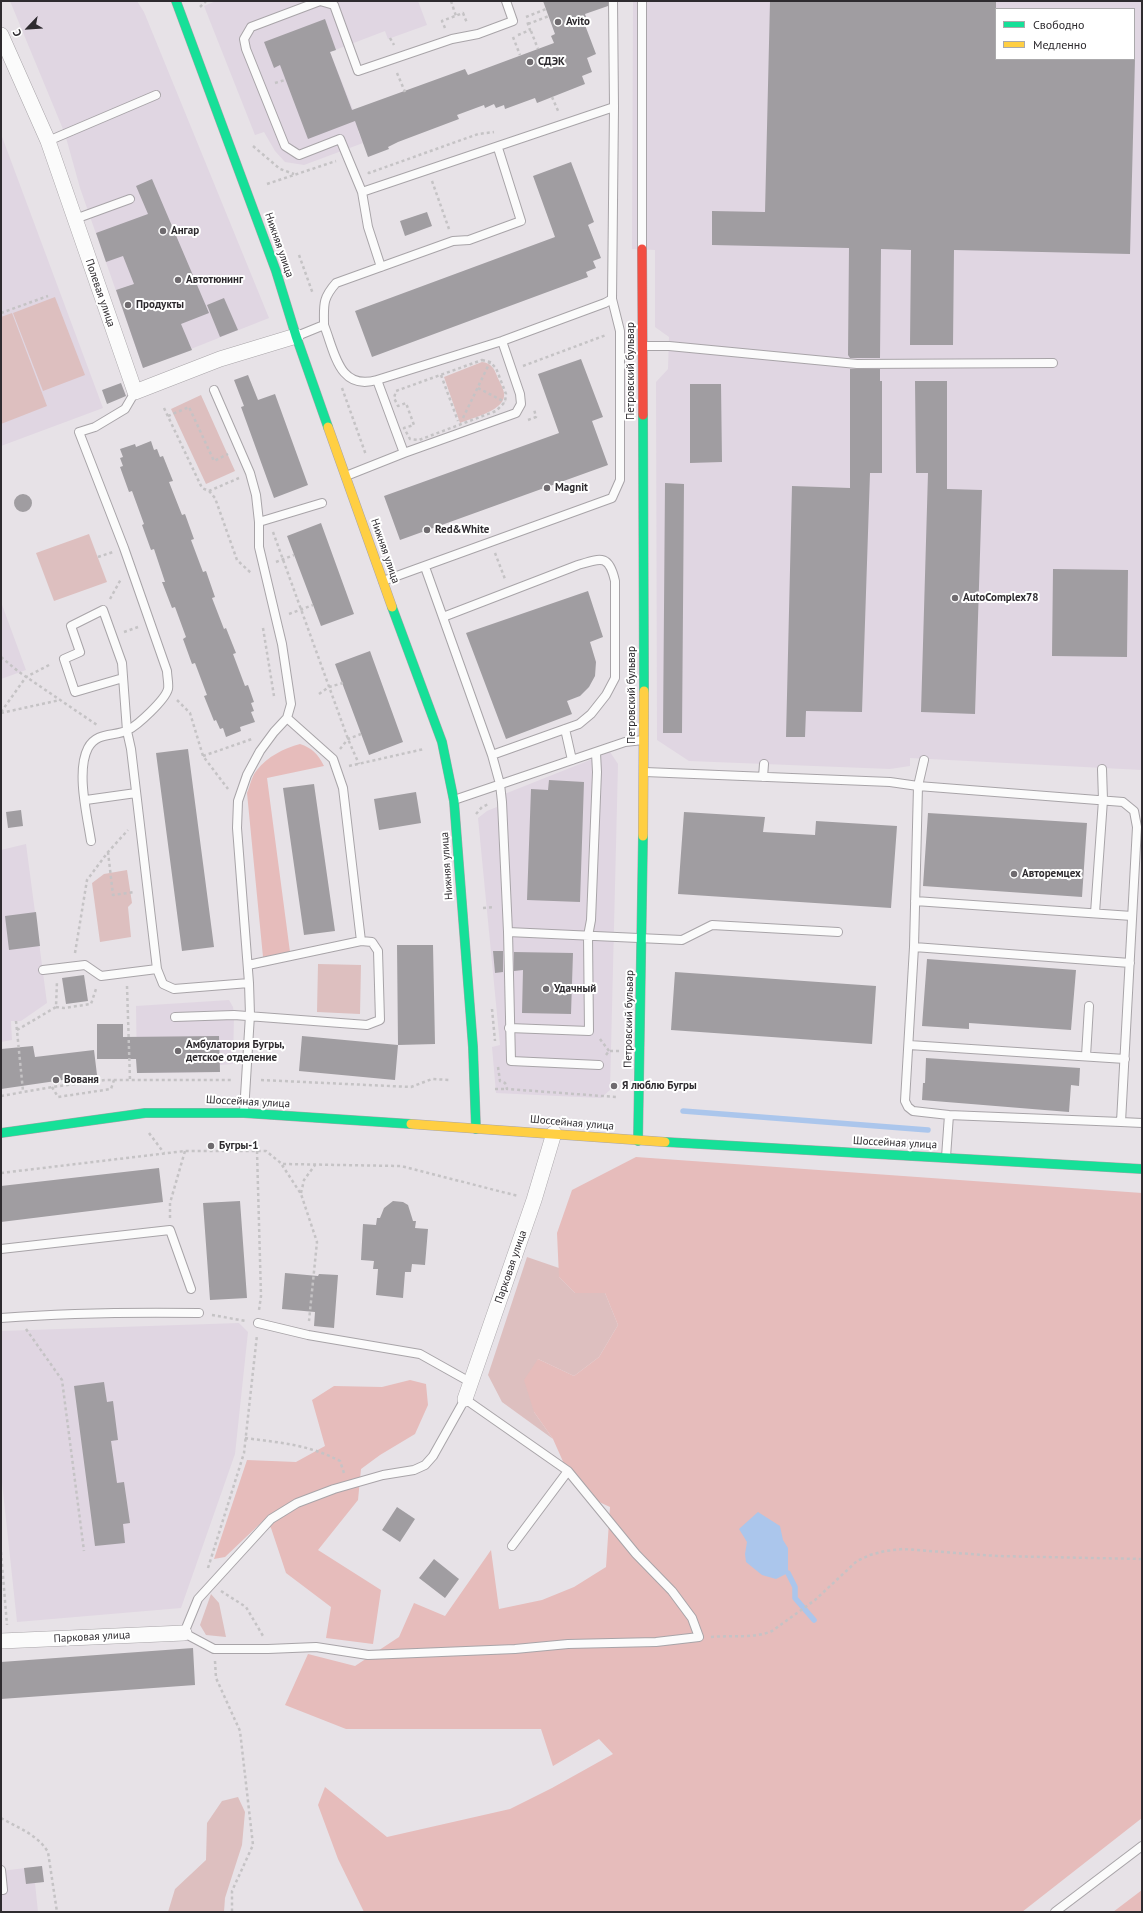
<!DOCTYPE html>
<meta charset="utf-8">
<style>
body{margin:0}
#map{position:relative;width:1143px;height:1913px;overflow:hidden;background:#e7e2e7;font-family:"PT Sans",sans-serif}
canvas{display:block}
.frame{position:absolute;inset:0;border:2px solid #2e2b2f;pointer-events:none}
.legend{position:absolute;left:995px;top:8px;width:140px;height:52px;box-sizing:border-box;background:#fff;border:1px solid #abaaac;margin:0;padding:5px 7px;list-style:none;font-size:12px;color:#2e2b2f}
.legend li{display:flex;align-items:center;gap:8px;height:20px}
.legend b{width:20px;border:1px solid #abaaac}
.north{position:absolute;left:8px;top:8px;width:40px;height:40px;-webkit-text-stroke:3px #fff;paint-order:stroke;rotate:245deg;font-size:11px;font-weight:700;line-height:16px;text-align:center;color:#2e2b2f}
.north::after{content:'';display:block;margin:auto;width:14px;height:18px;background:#2e2b2f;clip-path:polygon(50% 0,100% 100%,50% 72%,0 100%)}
</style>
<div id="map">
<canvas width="1143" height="1913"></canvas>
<div class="frame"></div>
<ul class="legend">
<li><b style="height:5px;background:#16e098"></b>Свободно</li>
<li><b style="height:5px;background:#ffcf43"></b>Медленно</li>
</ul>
<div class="north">С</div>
</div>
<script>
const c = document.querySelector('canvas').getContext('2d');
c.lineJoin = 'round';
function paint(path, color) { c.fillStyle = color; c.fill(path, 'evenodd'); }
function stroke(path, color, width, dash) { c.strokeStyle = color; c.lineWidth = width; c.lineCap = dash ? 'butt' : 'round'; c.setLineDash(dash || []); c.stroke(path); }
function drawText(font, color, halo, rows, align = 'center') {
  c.font = font + ' "PT Sans",sans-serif'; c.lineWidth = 4; c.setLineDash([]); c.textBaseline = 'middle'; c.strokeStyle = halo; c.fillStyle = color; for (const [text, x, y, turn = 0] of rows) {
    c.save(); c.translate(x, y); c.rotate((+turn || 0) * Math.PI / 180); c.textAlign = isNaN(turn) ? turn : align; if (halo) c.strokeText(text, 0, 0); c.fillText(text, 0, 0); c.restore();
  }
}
const built = new Path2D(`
 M 10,1 L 137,1 L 144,12 L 269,318 L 143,368 L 80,188 L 65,134 Z
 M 216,1 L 418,1 L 427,25 L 388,39 L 385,31 L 330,52 L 361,130 L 358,131 L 363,143 L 304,165 L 285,162 L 275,151 L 264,132 L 255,135 L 204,6 Z
 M 633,1 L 1142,1 L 1142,770 L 910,758 L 910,766 L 890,769 L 689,761 L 657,740 L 656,382 L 668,369 L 669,337 L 655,327 L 655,250 L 632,249 ZM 996,9 L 1134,9 L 1134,59 L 996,59 Z
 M 1,134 L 103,408 L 1,446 Z
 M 1,602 L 26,670 L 1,679 Z
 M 610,752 L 618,764 L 610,1090 L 601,1098 L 496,1093 L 492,1047 L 500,1045 L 478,818 L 487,811 L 497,807 L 497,797 Z
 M 26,844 L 47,1003 L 21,1021 L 11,1021 L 12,1040 L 1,1042 L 1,850 Z
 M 229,1000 L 233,1007 L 234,1015 L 233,1064 L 220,1065 L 220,1072 L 137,1073 L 136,1006 Z
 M 239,1323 L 248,1332 L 235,1454 L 181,1608 L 17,1622 L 1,1473 L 1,1331 Z
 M 42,1866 L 44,1882 L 35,1883 L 38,1912 L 1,1912 L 1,1871 Z`);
const green = new Path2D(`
 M 55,297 L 85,375 L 43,391 L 13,313 Z
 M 12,313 L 47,406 L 1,424 L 1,317 Z
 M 482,362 C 491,363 494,368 497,376 C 499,381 503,387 504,393 C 507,410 472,418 460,423 L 444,377 Z
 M 201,395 L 235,471 L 206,484 L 171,409 Z
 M 89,534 L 107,582 L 54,601 L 36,553 Z
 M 127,870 L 132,903 L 128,907 L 131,937 L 100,942 L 92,883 L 104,874 Z
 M 318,964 L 361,965 L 360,1014 L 317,1012 Z
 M 527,1257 L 559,1268 L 559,1277 L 575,1293 L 605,1293 L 618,1325 L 599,1357 L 574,1376 L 538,1359 L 534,1412 L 553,1439 L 502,1402 L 488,1375 Z
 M 211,1594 L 219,1603 L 226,1637 L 206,1635 L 200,1625 Z
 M 238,1797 L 245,1812 L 242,1845 L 225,1898 L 224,1912 L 168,1912 L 175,1889 L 206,1860 L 207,1823 L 222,1801 Z`);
const forest = new Path2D(`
 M 300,744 C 312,748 318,754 324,766 L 267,778 L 290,952 L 263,957 L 247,793 C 250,786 252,775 257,770 C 267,757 284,748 300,744 Z
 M 636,1157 L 1142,1193 L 1142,1818 L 1022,1912 L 364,1912 L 338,1859 L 318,1805 L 325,1787 L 387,1837 L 510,1809 L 552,1788 L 613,1754 L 599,1739 L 553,1766 L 541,1729 L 346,1729 L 285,1705 L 308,1654 L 355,1666 L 399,1637 L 414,1603 L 445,1616 L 491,1550 L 499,1609 L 542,1600 L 574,1587 L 606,1567 L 610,1507 L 584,1495 L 565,1466 L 553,1439 L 534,1412 L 524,1380 L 538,1359 L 574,1376 L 599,1357 L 618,1325 L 605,1293 L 575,1293 L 559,1277 L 557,1233 L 572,1190 Z
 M 410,1380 L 426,1384 L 428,1405 L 415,1434 L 380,1455 L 361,1469 L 358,1500 L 318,1550 L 381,1590 L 373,1644 L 326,1638 L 331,1607 L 286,1573 L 271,1528 L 264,1520 L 225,1557 L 214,1559 L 247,1460 L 296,1462 L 325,1446 L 312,1400 L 334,1386 L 382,1387 Z
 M 1142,1890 L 1142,1912 L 1113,1912 Z`);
const water = new Path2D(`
 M 758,1512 L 780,1526 L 783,1540 L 788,1548 L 788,1573 L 776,1579 L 762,1575 L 746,1562 L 745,1554 L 747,1542 L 739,1529 Z`);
const stream = new Path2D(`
 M 683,1111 L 928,1130
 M 788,1573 L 795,1587 L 795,1598 L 814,1620`);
const building = new Path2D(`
 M 543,1 L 608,1 L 608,6 L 585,14 L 588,23 L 585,25 L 596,54 L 587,58 L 592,72 L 582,76 L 585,84 L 537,103 L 535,98 L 505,109 L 504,105 L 496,108 L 494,104 L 485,108 L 484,105 L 457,115 L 459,119 L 398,142 L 388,147 L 389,149 L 368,157 L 355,121 L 308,139 L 280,65 L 274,68 L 264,42 L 325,19 L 336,50 L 330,52 L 352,110 L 465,69 L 468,75 L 554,43 L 551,36 L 555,34 Z
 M 770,1 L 996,1 L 996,59 L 1135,59 L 1130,254 L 954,250 L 953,345 L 910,345 L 911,250 L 881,249 L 880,358 L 850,358 L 848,355 L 849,248 L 712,245 L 712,211 L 765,212 Z
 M 571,162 L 594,222 L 588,225 L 601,258 L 593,261 L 596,268 L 586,272 L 588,277 L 372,357 L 355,311 L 555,237 L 533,176 Z
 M 152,179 L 209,313 L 181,324 L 192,350 L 143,368 L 116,290 L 134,284 L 123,256 L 106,262 L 96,233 L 148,214 L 136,186 Z
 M 427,212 L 432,226 L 405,236 L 400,221 Z
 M 224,298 L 238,330 L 220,337 L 207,305 Z
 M 581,359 L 603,417 L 592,421 L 608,465 L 400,540 L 384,496 L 559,433 L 538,374 Z
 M 850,369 L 880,369 L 880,381 L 882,381 L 882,473 L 870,473 L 862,712 L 806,711 L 805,737 L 786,737 L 792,486 L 850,488 Z
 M 248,375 L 258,400 L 275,394 L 308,485 L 274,498 L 241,407 L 244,406 L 234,380 Z
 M 915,381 L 947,381 L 947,489 L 982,490 L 975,714 L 921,712 L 928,473 L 916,473 Z
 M 121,383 L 126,396 L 107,404 L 102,390 Z
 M 690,384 L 721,384 L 722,462 L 690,463 Z
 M 151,441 L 154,450 L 157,449 L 160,457 L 163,456 L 173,481 L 169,482 L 182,515 L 185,514 L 194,539 L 191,540 L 203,572 L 206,571 L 215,597 L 212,598 L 224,629 L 226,628 L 236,653 L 233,654 L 245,686 L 248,685 L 254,702 L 251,703 L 254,711 L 251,712 L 255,722 L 240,727 L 241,731 L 226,737 L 223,728 L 220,729 L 216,720 L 214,721 L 204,696 L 207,695 L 195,663 L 192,664 L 183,639 L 186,637 L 175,607 L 172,608 L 162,582 L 165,582 L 154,549 L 151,550 L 142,525 L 144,524 L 132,491 L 129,492 L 120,467 L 123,466 L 120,458 L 123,457 L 120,449 L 135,444 L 136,447 Z
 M 665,483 L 684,484 L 682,733 L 663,733 Z
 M14 503a9 9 0 1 1 18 0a9 9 0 1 1-18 0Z
 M 321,523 L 354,614 L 321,626 L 287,536 Z
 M 1053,569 L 1128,570 L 1127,657 L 1052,656 Z
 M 588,591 L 603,637 L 590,642 L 596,662 L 595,676 L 589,687 L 580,696 L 567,701 L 572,714 L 506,739 L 466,633 Z
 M 370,651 L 403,742 L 369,755 L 335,664 Z
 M 188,749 L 214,947 L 182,951 L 156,753 Z
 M 549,780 L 584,782 L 580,902 L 527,900 L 531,789 L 548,790 Z
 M 314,784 L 335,931 L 304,935 L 283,788 Z
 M 416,792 L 421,823 L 379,830 L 374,799 Z
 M 21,810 L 23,826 L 8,828 L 6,812 Z
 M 684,812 L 765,817 L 763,832 L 815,835 L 816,821 L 897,826 L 891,908 L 678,894 Z
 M 928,813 L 1087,823 L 1082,897 L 923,886 Z
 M 36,912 L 40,946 L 9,950 L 5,916 Z
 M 397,945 L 433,945 L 435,1044 L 398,1045 Z
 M 493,951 L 503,951 L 503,972 L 495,973 Z
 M 514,952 L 573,953 L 571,1014 L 522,1013 L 523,970 L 514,971 Z
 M 927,959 L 1076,970 L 1071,1030 L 969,1023 L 969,1029 L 922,1026 Z
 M 675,972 L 876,986 L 872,1044 L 671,1030 Z
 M 84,975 L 88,1001 L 66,1004 L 62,978 Z
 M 97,1024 L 123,1024 L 123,1037 L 219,1036 L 220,1072 L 137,1073 L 136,1059 L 97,1059 Z
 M 302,1036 L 398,1045 L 395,1080 L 299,1071 Z
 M 33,1046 L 35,1057 L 94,1050 L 97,1075 L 1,1089 L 1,1049 Z
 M 926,1058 L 1080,1068 L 1079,1086 L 1071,1085 L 1069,1112 L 922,1100 L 923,1083 L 925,1083 Z
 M 159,1168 L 163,1202 L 1,1222 L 1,1186 Z
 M 240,1201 L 247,1298 L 210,1300 L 203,1203 Z
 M 393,1201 L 403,1202 L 408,1205 L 413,1221 L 416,1221 L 415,1228 L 428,1229 L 425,1265 L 412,1264 L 411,1272 L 405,1272 L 403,1298 L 376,1295 L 378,1269 L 373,1269 L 374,1261 L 361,1260 L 363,1224 L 376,1225 L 377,1218 L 380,1218 L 384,1208 Z
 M 285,1273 L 318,1276 L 319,1274 L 338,1275 L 334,1328 L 314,1326 L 315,1312 L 282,1309 Z
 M 104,1382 L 107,1402 L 113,1401 L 118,1440 L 111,1441 L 117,1483 L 124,1482 L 130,1523 L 123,1524 L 125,1543 L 95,1546 L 74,1386 Z
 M 397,1507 L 415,1519 L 400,1542 L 382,1530 Z
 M 434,1559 L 459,1579 L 445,1598 L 419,1578 Z
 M 193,1648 L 195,1685 L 1,1699 L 1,1662 Z
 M 42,1866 L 44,1882 L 26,1884 L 24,1868 Z`);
const path = new Path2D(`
 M 451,1 L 456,16
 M 200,7 L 206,1
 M 526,17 L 546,9
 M 528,24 L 549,16
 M 445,28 L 442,21 L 463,13 L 467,23
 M 531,31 L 538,49
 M 518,35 L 530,30 L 527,21
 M 513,37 L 520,55
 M 390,38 L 394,45
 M 397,73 L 405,92
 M 275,83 L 285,80
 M 552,97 L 559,113
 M 253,146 L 280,169 L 294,174
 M 368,172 L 369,173 L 478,134 L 494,132
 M 432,181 L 449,229
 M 267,184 L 336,161
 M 299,255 L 313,294
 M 1,313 L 48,296
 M 482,360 L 490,362 L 496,368 L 506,394 L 505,402 L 496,411 L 419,440 L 410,439 L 404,428 L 414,425 L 406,403 L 398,406 L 394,398 L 396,391 Z
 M 523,366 L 606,335
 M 441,375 L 458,421
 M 342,388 L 366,455
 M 478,388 L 505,402
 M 164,408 L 202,488 L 209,491 L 239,478
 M 168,416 L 189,407 L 214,461 L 228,454
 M 463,418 L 490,362
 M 528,420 L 536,417 L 534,409
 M 209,491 L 215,498 L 237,560 L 251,573
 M 273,532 L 348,739 L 359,764
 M 495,553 L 505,579
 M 98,557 L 113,552
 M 276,562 L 294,555
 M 110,599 L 121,579
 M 289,614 L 313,605
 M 263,628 L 274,696
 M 124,632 L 138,627
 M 1,657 L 19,672 L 97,725
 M 319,694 L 329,687 L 343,683
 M 177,700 L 190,713 L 203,756 L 228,789
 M 1,712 L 26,677 L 51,664
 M 1,713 L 60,700
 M 340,749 L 348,739 L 361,734
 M 203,756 L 252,739
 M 349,766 L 424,749
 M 476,814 L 482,807 L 489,804
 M 108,852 L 113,895 L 135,892
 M 483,908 L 494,907
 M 75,953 L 87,880 L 108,852 L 128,830
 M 127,986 L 130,1080
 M 56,1007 L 64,1008 L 91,1004 L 96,989
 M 492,1009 L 495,1041
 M 16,1021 L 23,1091
 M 17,1030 L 56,1007 L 57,981
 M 600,1039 L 609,1051
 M 606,1055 L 609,1051 L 619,1051
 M 498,1067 L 500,1081 L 505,1083 L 507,1089 L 616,1097
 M 261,1080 L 411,1087 L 432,1079 L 450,1080
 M 52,1087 L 58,1097 L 111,1089 L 114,1080
 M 495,1089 L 507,1089
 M 1,1096 L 52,1087 L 105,1080 L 233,1080
 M 149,1133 L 164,1153
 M 257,1151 L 261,1296 L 259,1310
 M 282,1165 L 301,1194 L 317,1242 L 309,1321
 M 1,1173 L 185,1151 L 266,1151 L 282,1164 L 401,1166 L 518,1196
 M 301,1193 L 304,1180 L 315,1165
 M 170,1218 L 170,1203 L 185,1151
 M 212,1315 L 246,1321
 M 26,1329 L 62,1380 L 84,1551
 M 245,1438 C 281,1443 307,1444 340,1461 L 344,1473
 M 1,1552 L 7,1625
 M 208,1568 L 244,1453 L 257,1335
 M 221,1591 L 246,1607 L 263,1636
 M 711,1637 C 731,1635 753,1639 772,1631 L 815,1600 L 857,1561 L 870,1555 L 885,1551 L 903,1549 L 997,1556 L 1142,1559
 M 215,1661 L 216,1678 L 240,1731 L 253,1845 L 232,1891 L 232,1912
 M 1,1818 C 18,1828 37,1834 48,1852 L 57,1912`);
const lane = new Path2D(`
 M 642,1 L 642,248
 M 48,141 L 156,95
 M 362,192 L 340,139 L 299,155 L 285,146 L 246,49 L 244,39 L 251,27 L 320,1 L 334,5 L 358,71 L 452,39 L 478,34 L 513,21 L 506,1
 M 75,219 L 130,199
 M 381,267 L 368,227 L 362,192 L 614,107 L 613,1
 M 612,299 L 614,107
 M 324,325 C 324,305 322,299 336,283 L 453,241 L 469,240 L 521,221 L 498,148
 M 297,336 L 324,325 C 335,353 339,391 377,380
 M 643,346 L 669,346 L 857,364 L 1053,363
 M 214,390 L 250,473 L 256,495 L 259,522 L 259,547 L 282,644 L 291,704 L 287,718 L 274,732 L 260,751 L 247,775 L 238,801 L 237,828 L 249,983 L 250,1015 L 244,1112
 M 404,453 L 516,413 L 521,404 L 520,394 L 502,341
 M 346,476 L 404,453 L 377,380 L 502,341 L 605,303 L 612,299 L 620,331 L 620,480 L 612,498 L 383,581
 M 259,522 L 322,503
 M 425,567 L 492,755 L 500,784 L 502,802 L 508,932 L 511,1061 L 599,1065
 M 443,617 L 578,565 C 601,558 609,554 615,581 L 615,678 L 606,695 L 591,714 L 579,724 L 492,755
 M 123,678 L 75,692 L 64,659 L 80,652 L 71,626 L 103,610 L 122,663 L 127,731 L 131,749 L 157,969 L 163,984 L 174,989 L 249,983
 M 287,718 L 333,759 L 343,788 L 361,941
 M 565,729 L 572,760
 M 645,772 L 890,782 L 918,786 L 924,760
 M 763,777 L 764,764
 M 918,786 L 1123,802 L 1134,811 L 1137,827 L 1121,1122 L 949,1115 L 913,1111 L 908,1107 L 905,1101 L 914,947 Z
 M 86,800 L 136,793
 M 454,800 L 625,742 L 643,740
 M 91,841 C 87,815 76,771 88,748 C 97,731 115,737 128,730 C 138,725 165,700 168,689 C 169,684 167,676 167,671 L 124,548 L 79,432 L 95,427 L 125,409 L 135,392
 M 915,901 L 1132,916
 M 1095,913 L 1103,800 L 1102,769
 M 508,932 L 682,940 L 712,925 L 838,932
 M 914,947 L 1130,963
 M 43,970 L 85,965 L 101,976 L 157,969
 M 175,1017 L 234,1015 L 367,1025 L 380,1020 L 378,951 L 372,942 L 361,941 L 248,965
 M 509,1028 L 589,1031 L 588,936 L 591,920 L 597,772 L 596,753
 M 909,1045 L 1125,1059
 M 1086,1056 L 1089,1006
 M 1121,1122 L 1142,1123
 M 946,1157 L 949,1115
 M 1,1249 L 170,1230 L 191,1289
 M 1,1318 C 67,1313 132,1312 199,1313
 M 258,1323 L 308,1335 L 420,1354 L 470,1382
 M 512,1546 L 568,1471 L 465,1399 L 433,1456 L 425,1465 L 414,1470 L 383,1475 L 334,1489 L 297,1503 L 271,1519 L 198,1599 L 184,1633 L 214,1649 L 268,1649 L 316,1647 L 368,1655 L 515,1649 L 568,1644 L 656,1642 L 699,1637 L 692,1618 L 672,1591 L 636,1554 L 568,1471
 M 1,1870 L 3,1890 L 1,1890
 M 1055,1912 L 1142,1846`);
const street = new Path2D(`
 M 1,35 L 48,141 L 135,392 L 220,359 L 296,336
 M 465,1399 L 534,1200 L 554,1133
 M 1,1641 L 184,1633`);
const fast = new Path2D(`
 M 176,1 L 276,271 L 296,336 L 328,427
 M 643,415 L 644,691
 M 392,607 L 442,742 L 454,801 L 473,1047 L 476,1129
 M 1,1133 L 145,1113 L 244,1113 L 411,1124
 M 638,1141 L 643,836
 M 665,1142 L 1142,1169`);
const slow = new Path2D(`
 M 328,427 L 392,607
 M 643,836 L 644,691
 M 411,1124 L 665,1142`);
const jam = new Path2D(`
 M 642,249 L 643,415`);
const markers = [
 [558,22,4,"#6f6b6f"],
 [530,62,4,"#6f6b6f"],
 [163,231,4,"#6f6b6f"],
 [178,280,4,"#6f6b6f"],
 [128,305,4,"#6f6b6f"],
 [547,488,4,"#6f6b6f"],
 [427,530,4,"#6f6b6f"],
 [955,598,4,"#6f6b6f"],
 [1014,874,4,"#6f6b6f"],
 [546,989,4,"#6f6b6f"],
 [178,1051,4,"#6f6b6f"],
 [56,1080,4,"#6f6b6f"],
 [614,1086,4,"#6f6b6f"],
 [211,1146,4,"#6f6b6f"]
];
const poiNames = [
 ["Avito",566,22],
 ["СДЭК",538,62],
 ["Ангар",171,231],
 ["Автотюнинг",186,280],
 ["Продукты",136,305],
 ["Magnit",555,488],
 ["Red&White",435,530],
 ["AutoComplex78",963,598],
 ["Авторемцех",1022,874],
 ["Удачный",554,989],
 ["Амбулатория Бугры,",186,1045],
 ["детское отделение",186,1058],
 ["Вованя",64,1080],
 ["Я люблю Бугры",622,1086],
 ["Бугры-1",219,1146]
];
const streetNames = [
 ["Нижняя улица",279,245,71],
 ["Полевая улица",100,293,71],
 ["Петровский бульвар",631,371,-90],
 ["Нижняя улица",385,551,71],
 ["Петровский бульвар",632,695,-90],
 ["Нижняя улица",447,866,-94],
 ["Петровский бульвар",629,1019,-89],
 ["Шоссейная улица",248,1102,3],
 ["Шоссейная улица",572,1123,5],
 ["Шоссейная улица",895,1143,3],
 ["Парковая улица",511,1267,-71],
 ["Парковая улица",92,1637,-3]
];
paint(built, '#e0d6e2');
paint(green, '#ddbfbf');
paint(forest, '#e6bcbb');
paint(water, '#abc6ec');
stroke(stream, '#abc6ec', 5.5);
paint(building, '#a09da1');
stroke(lane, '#a8a4a8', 10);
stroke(street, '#a8a4a8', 16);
stroke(fast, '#a8a4a8', 10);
stroke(slow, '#a8a4a8', 10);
stroke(jam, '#a8a4a8', 10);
stroke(path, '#c5c3c5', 2.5, [3, 3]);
stroke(lane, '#fbfbfb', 8);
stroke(street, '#fbfbfb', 15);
stroke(fast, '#16e098', 9);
stroke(slow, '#ffcf43', 9);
stroke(jam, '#f24e42', 9);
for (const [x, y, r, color] of markers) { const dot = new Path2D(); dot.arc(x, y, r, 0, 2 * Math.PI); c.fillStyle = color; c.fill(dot); stroke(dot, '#fff', 1.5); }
drawText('bold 11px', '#2e2b2f', '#fff', poiNames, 'left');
drawText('11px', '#2e2b2f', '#fff', streetNames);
</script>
